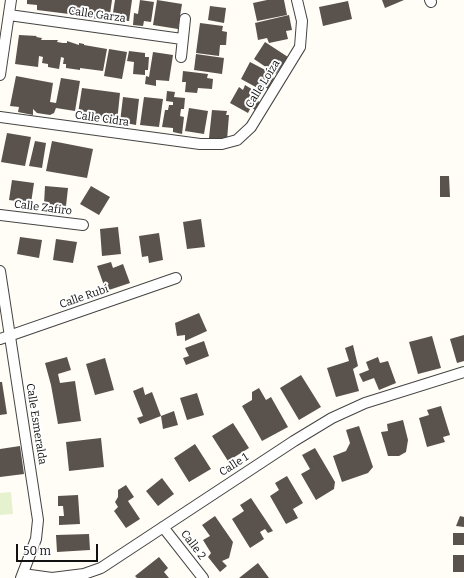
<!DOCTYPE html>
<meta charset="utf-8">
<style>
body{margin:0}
#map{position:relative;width:464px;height:578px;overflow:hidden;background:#fffdf5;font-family:Bitter,serif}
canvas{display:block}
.scale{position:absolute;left:16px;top:544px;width:82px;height:18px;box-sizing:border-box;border:2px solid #111;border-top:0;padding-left:5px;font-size:12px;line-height:14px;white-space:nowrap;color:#111;-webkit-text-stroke:3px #fff;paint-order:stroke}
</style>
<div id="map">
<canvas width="464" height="578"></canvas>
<div class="scale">50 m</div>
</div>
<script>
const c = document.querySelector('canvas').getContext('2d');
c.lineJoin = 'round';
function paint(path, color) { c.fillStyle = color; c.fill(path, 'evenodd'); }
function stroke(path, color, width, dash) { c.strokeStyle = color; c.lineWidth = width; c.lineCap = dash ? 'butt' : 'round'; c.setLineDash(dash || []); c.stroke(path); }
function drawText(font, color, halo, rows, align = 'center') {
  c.font = font + ' Bitter,serif'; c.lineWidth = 4; c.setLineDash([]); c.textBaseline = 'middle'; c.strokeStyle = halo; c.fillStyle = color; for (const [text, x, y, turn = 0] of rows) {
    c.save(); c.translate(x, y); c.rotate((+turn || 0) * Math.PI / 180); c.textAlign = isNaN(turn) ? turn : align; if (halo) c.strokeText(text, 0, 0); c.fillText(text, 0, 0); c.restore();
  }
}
const pitch = new Path2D(`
 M 11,492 L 13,514 L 0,515 L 0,493 Z`);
const building = new Path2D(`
 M 27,0 L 112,0 L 109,21 L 69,14 L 37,10 L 37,5 L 27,4 Z
 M 115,0 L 132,0 L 129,21 L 124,21 L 124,23 L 118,22 L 118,20 L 112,19 Z
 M 140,0 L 154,2 L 151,22 L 144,21 L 143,26 L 133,25 L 134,13 L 138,14 Z
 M 157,0 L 182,4 L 178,29 L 153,25 Z
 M 267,0 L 284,0 L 287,15 L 257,21 L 253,3 Z
 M 382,0 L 404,0 L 385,8 Z
 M 348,1 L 352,19 L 323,26 L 319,7 Z
 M 210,6 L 226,8 L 224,23 L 208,20 Z
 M 289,15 L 292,30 L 286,31 L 288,39 L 269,43 L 267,38 L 258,40 L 255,23 Z
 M 200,23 L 223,26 L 222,31 L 227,32 L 226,45 L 220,45 L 219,56 L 196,53 Z
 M 19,35 L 37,36 L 36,37 L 42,38 L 41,40 L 58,40 L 57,42 L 63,43 L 67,43 L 67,41 L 79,45 L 79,43 L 84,44 L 84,45 L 107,49 L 103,71 L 80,68 L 80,70 L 66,68 L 66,64 L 63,64 L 64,58 L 61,57 L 59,69 L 48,67 L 48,64 L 42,63 L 43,57 L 39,56 L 38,67 L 15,64 Z
 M 265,42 L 288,57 L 276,74 L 254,59 Z
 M 109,49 L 127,52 L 122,79 L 104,76 Z
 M 129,51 L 145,53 L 145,57 L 149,57 L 148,70 L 145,70 L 145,75 L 133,74 L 134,62 L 127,61 Z
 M 153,52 L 173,55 L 169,81 L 156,80 L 156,86 L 145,84 L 146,76 L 149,77 Z
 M 196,54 L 224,58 L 222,74 L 194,70 Z
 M 250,62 L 273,74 L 271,77 L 274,78 L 268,89 L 265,87 L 263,91 L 241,79 Z
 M 183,71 L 208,74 L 207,78 L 213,79 L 212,89 L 198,88 L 197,93 L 185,92 L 186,82 L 182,82 Z
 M 16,76 L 53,83 L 50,102 L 56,103 L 61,78 L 80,81 L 75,111 L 56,108 L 54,113 L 50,115 L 37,113 L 33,109 L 33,115 L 18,112 L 19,107 L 10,106 Z
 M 245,85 L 260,94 L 257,101 L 260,102 L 255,110 L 251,107 L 248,113 L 230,103 L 239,87 L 243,90 Z
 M 82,88 L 120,93 L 117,122 L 98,120 L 98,116 L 78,113 Z
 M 167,91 L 175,92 L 174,97 L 185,98 L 184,109 L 181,109 L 180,116 L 184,117 L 182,134 L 173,132 L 173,128 L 162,127 L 165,110 L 168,110 L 169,105 L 173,105 L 173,102 L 166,101 Z
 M 123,97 L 139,99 L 136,125 L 120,122 Z
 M 144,97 L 163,99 L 159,127 L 140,125 Z
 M 189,108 L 208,111 L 204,134 L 185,131 Z
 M 212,110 L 227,111 L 226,115 L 229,115 L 227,140 L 209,138 Z
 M 7,133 L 31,137 L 25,166 L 1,162 Z
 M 35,141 L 46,143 L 42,168 L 29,166 Z
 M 52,141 L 93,149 L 87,178 L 46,171 Z
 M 440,176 L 449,176 L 450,197 L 440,197 Z
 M 12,180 L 34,183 L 31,203 L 9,200 Z
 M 45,186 L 68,188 L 66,206 L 44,204 Z
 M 91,186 L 110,197 L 99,215 L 80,204 Z
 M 201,219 L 205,247 L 187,249 L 183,222 Z
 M 118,227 L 121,254 L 102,256 L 100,229 Z
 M 159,233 L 163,260 L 149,263 L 148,256 L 142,257 L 139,236 Z
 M 20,237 L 42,240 L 39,258 L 17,254 Z
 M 56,239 L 77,242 L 73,263 L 53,260 Z
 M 111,262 L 113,268 L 123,264 L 130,283 L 106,291 L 97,266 Z
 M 199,313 L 207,331 L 185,341 L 185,335 L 177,336 L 175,323 Z
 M 464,335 L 464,361 L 457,363 L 450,339 Z
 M 432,336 L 441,368 L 418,374 L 409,342 Z
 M 204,341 L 209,356 L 186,365 L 183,358 L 189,356 L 185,348 Z
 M 353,345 L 358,366 L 353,369 L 359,391 L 336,397 L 327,368 L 349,361 L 345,348 Z
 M 67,357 L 71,370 L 58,374 L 60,383 L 75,381 L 81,421 L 58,424 L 51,385 L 45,363 Z
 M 378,357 L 380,363 L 388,361 L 396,383 L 379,390 L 374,378 L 363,382 L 359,374 L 369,370 L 366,362 Z
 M 105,358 L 114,390 L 95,395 L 86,364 Z
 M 301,375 L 321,407 L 299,420 L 280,388 Z
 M 0,382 L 2,382 L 7,414 L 0,415 Z
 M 143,387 L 145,395 L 152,392 L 161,416 L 140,424 L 137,418 L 143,416 L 133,391 Z
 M 259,388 L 266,400 L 271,397 L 288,427 L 262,441 L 242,406 L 252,400 L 252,392 Z
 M 197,393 L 204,415 L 187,420 L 180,398 Z
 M 441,406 L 450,435 L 443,437 L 445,442 L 427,447 L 419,418 L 429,415 L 427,410 Z
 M 174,411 L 178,425 L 163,429 L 161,416 Z
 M 403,420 L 408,440 L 406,452 L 399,456 L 388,456 L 381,432 L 388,431 L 387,424 Z
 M 233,423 L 249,448 L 228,461 L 212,436 Z
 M 359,426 L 373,467 L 368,473 L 342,482 L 333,456 L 346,451 L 350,443 L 346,430 Z
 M 101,438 L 104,467 L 69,471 L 66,442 Z
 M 195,444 L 211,469 L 189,482 L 174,458 Z
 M 20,446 L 24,474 L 0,477 L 0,449 Z
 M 315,448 L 335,482 L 334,489 L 316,500 L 301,474 L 310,469 L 302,455 Z
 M 287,476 L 303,503 L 293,509 L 298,518 L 286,524 L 270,496 L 279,490 L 275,483 Z
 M 162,478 L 174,494 L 158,506 L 146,491 Z
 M 126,485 L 134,497 L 128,501 L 140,519 L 126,528 L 114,511 L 118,507 L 115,502 L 118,497 L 118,490 Z
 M 78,495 L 80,524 L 59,525 L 59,516 L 64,516 L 63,506 L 58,506 L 58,496 Z
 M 251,498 L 273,531 L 268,533 L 265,529 L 260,532 L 264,539 L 250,548 L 232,519 L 244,511 L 240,505 Z
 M 215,516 L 233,542 L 229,558 L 222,561 L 227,566 L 220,572 L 208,557 L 211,553 L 203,540 L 210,536 L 202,525 Z
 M 460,516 L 464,517 L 464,527 L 456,526 Z
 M 453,533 L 464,533 L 464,545 L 453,545 Z
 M 89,534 L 90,550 L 57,552 L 56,535 Z
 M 453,555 L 464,555 L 464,572 L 453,572 Z
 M 159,557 L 168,568 L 164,572 L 169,578 L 137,578 L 135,576 Z
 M 258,563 L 269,578 L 239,578 Z`);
const minor = new Path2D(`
 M 430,0 L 431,2
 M 9,15 L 182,39
 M 181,57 L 185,19
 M 0,75 L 11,0
 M 0,117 L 200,144 L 222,144 L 237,140 L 251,127 L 300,47 L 302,21 L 297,0
 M 0,215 L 83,225
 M 0,271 L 38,520 L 36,539 L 21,578
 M 0,339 L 176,278
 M 163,527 L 203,578
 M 23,574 L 52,578 L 84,574 L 101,568 L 294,441 L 332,418 L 365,403 L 464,372`);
const streetNames = [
 ["Calle Garza",97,15,8],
 ["Calle Loíza",263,84,-58],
 ["Calle Cidra",102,119,8],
 ["Calle Zafiro",43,208,7],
 ["Calle Rubí",84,297,-19],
 ["Calle Esmeralda",36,424,81],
 ["Calle 1",234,465,-33],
 ["Calle 2",193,545,53]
];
paint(pitch, '#e6f2cf');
paint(building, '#5a524d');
stroke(minor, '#444', 12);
stroke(minor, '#fff', 10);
drawText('11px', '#111', '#fff', streetNames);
</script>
